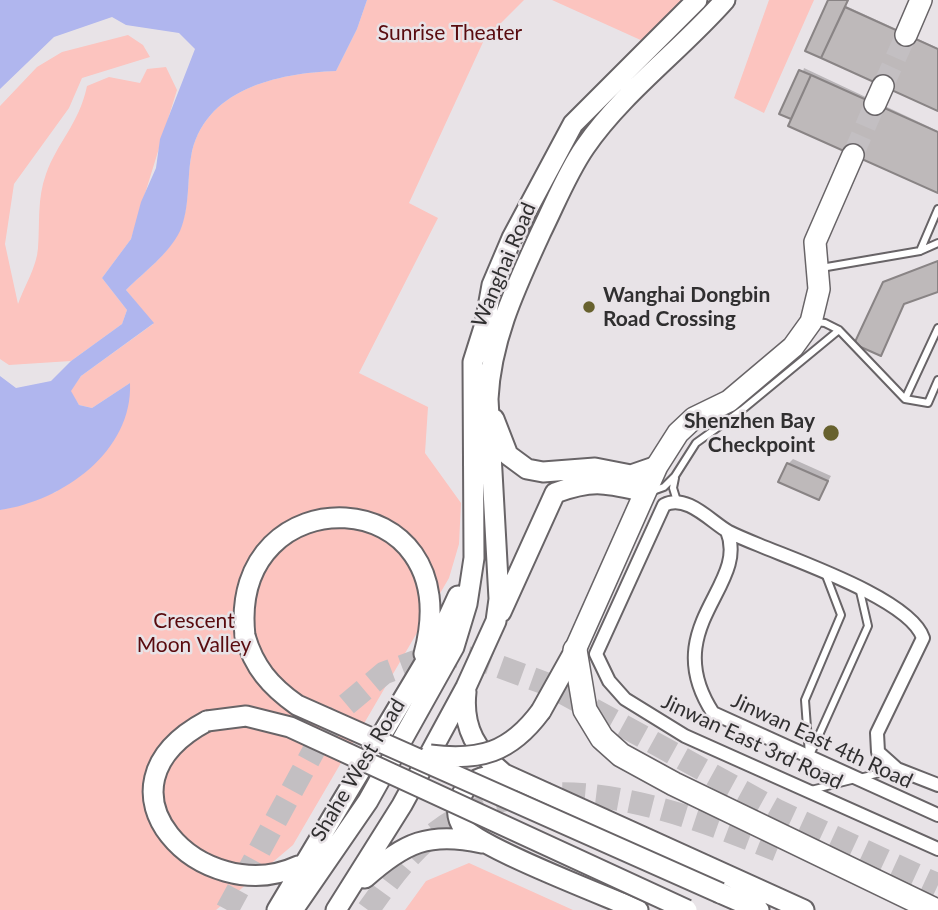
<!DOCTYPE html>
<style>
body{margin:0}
canvas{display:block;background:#e8e3e7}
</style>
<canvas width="938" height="910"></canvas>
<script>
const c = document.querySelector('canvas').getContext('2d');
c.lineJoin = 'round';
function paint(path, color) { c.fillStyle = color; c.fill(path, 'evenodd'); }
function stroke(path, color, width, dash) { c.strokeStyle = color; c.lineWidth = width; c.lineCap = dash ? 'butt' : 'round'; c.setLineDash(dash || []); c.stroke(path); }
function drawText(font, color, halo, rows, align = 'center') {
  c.font = font + ' Lato,sans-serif'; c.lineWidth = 5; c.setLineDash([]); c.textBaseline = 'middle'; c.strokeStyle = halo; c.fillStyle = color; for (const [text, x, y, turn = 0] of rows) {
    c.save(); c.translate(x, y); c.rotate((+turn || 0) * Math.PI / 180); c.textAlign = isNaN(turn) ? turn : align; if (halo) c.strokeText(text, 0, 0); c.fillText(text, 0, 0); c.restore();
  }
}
const green = new Path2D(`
 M 367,0 L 524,0 L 484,40 L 409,203 L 438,218 L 359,373 L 428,407 L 425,453 L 461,503 L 459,544 L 449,578 L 293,845 L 216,910 L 0,910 L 0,510 L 56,492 L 130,383 L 92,408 L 79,405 L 70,391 L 81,376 L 153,324 L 126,290 C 145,271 168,255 179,231 C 190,209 187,180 191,157 C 203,89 278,73 336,71 L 357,29 Z
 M 552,0 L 688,0 L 645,42 Z
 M 769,0 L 814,0 L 764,113 L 734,98 Z
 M 128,35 L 143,45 L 150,57 L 82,78 L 69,108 L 14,184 L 5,244 L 18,304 C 24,287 37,266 38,248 C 40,222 37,199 46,174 C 58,141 79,124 87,86 L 109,77 L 140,83 L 147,69 L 166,67 L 177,90 L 131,239 L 102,278 L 127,310 L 122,324 L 71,361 L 9,365 L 0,359 L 0,106 L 37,67 L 62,52 Z
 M 469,863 L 573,910 L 405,910 L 426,881 Z`);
const water = new Path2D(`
 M 0,0 L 367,0 L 357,29 L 336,71 C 278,73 203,89 191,157 C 187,180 190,208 180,231 C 168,255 145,271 126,290 L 154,323 L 81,376 L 71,391 L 79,405 L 92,408 L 130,383 C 133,451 63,501 0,510 L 0,376 L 16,388 L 51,381 L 71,361 L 122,324 L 127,310 L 102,278 L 131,239 L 141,202 L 156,168 L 160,139 L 195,49 L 179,33 L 126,25 L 112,17 L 54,37 L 0,89 Z`);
const shadow = new Path2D(`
 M 830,0 L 849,0 L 846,6 L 938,48 L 938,109 L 807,50 Z
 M 804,68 L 938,131 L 938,192 L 796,112 L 790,117 Z
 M 793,459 L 831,476 L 819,498 L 788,464 Z`);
const building = new Path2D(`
 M 828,0 L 848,0 L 821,58 L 805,51 Z
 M 845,7 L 938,49 L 938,111 L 821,58 Z
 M 799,70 L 811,75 L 791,119 L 779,114 Z
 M 811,75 L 938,132 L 938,193 L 788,126 Z
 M 938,261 L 938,292 L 904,304 L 881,356 L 854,344 L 883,282 Z
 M 787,463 L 828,481 L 819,500 L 778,482 Z`);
const trunkTunnel = new Path2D(`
 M 883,86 L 906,35
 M 853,155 L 875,104`);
const motorwayTunnel = new Path2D(`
 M 227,910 L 314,750 L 346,705 L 384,673 L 430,656 L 460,656 L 487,662 L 547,684 L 778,811 L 938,885
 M 368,910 C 389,881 409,852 438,831 C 538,757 675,809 777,850`);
const service = new Path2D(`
 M 920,251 L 938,209
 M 821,268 L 920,251 L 938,243
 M 815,322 L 825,323 L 839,330 L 905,399 L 928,403 L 938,380
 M 905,399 L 938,328
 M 675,478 L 673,488 L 677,501
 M 650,492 L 664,487 L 675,476 L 696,443 L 742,410 L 839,330
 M 809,755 L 805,700 L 841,615 L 825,573
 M 810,755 L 868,626 L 859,587
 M 811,790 L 896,769`);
const minor = new Path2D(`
 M 727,531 C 750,586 657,627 713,713 L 938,815
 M 938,785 L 897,769 L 878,752 L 877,733 L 923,638 C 911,600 797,561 759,545 C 749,541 739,537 729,532 C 712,523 687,493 664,505 L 596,654 L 609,681 L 625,699 L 685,736 L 938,849`);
const primary = new Path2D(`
 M 494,419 L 508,455 L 527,469 L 543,472 L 595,468 L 631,475 L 657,466
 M 501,612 L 555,493 C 594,479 605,483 645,492
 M 245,636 C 227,472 471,479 424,654
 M 466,692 C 462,728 477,752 504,774 L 804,910
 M 541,711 L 575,650
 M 207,721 C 81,788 203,910 298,866
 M 512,781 C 503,778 495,775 485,777 C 464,781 449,808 463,827 C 480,848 606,896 638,910
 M 365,878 C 404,843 429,831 482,843
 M 720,893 L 759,910
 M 277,910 L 436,644 L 458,596
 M 293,910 L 368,801 L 454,647 L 467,604 L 474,558 L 473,362 L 485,324 L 492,285 L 512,238 L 573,124 L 697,0
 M 336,910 L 402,805 L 466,687 L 496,621 L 499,599 L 488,399 C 491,338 516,287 541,232 C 555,204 567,173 585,147 C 623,92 681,50 725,0`);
const trunk = new Path2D(`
 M 906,35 L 921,0
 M 875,104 L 883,86
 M 575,650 L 657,466 L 678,433 L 694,418 L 729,401 L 793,347 L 811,322 L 819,289 L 815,242 L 853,155`);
const motorway = new Path2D(`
 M 575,650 L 585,710 L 602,738 L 621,755 L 674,784 L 935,910`);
const primaryBridge = new Path2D(`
 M 245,636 C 254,667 270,686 297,705 L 720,893
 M 207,721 L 246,716 L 290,727 L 687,910
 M 430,755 C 480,761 510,753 541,711`);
const markers = [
 [589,307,7,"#67612e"],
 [831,433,9,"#67612e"]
];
const parkNames = [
 ["Sunrise Theater",450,33],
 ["Crescent",194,621],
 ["Moon Valley",194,645]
];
const streetNames = [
 ["Wanghai Road",504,265,-67],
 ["Jinwan East 4th Road",822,741,25],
 ["Jinwan East 3rd Road",752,742,25],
 ["Shahe West Road",358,770,-59]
];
const poiNames = [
 ["Wanghai Dongbin",603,295],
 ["Road Crossing",603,319],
 ["Shenzhen Bay",815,421,"right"],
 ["Checkpoint",815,445,"right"]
];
paint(green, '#fcc4bf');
paint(water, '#b0b6ee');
paint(shadow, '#0003');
paint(building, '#beb9ba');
stroke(building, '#898485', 2);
stroke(trunkTunnel, '#c3bfc2', 21, [21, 10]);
stroke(motorwayTunnel, '#c3bfc2', 23, [23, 11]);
stroke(service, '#686467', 10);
stroke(minor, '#686467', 16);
stroke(primary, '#686467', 23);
stroke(trunk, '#686467', 24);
stroke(motorway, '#686467', 26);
stroke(service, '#fff', 6);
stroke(minor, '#fff', 12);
stroke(primary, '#fff', 19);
stroke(trunk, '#fff', 21);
stroke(motorway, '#fff', 23);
stroke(primaryBridge, '#686467', 23, []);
stroke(primaryBridge, '#fff', 19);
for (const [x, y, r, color] of markers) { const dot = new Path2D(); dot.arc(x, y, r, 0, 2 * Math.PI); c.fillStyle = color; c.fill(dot); stroke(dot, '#e8e3e7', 2.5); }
drawText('21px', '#590b0f', '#e8e3e7', parkNames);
drawText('21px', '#302f30', '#e8e3e7', streetNames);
drawText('bold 21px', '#302f30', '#e8e3e7', poiNames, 'left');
</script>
